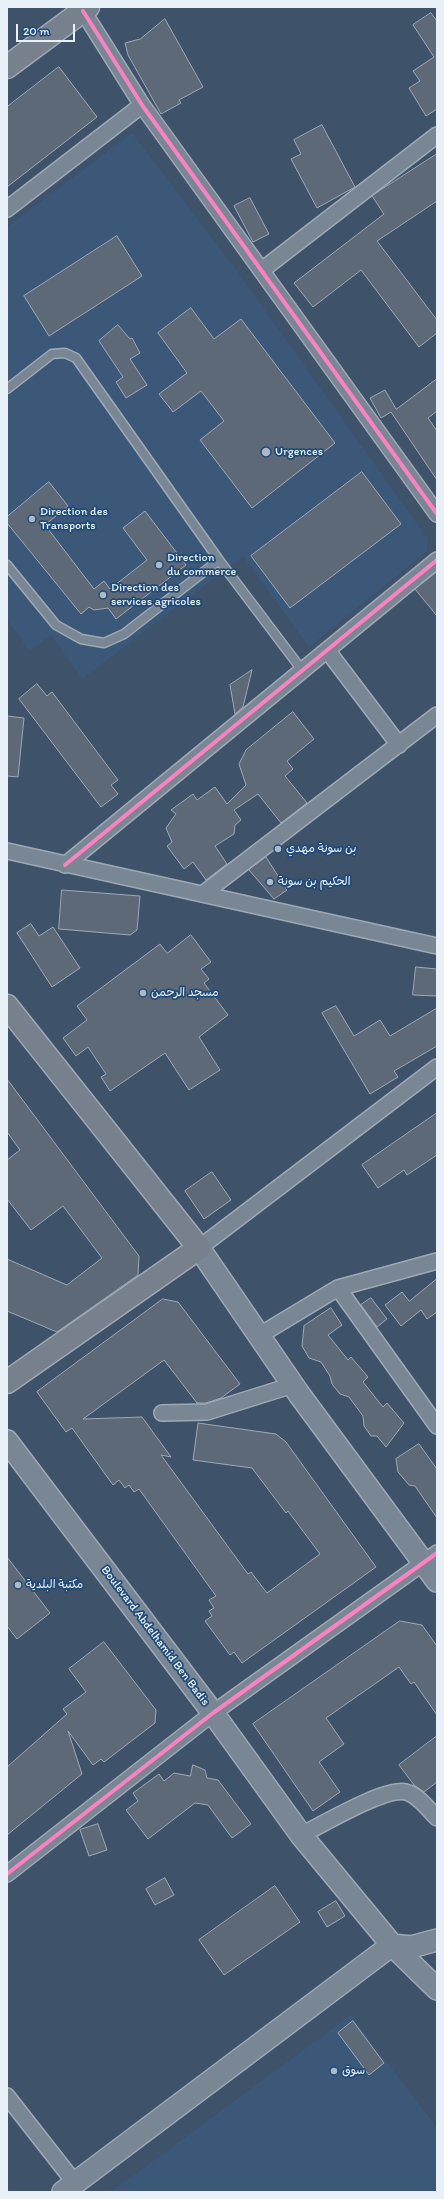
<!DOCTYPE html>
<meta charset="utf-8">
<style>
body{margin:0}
#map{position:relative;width:444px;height:2199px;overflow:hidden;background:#3e5269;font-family:Itim,sans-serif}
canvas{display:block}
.frame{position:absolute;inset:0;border:8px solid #e8f1f8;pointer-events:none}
.scale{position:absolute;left:16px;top:24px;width:59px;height:18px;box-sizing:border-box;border:2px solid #e8f1f8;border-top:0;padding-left:5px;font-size:12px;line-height:14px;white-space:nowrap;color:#e8f1f8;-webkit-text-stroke:3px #1f4a7a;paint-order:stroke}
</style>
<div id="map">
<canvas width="444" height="2199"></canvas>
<div class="frame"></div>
<div class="scale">20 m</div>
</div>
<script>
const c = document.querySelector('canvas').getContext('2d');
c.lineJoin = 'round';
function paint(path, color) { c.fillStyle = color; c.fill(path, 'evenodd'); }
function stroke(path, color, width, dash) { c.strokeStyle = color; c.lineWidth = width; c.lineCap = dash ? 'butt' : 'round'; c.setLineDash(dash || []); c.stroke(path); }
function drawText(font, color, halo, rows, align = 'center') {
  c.font = font + ' Itim,"Playpen Sans Arabic",sans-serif'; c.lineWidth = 3.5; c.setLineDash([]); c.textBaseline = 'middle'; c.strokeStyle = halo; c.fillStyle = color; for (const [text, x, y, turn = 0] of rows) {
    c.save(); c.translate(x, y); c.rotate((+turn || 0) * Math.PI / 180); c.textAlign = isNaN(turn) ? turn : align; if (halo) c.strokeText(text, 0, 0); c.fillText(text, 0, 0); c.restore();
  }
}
const built = new Path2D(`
 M 132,133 L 234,267 L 428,539 L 427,551 L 309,647 L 243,556 L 82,679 L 51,635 L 30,651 L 7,620 L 7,227 Z
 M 351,2015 L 437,2128 L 437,2192 L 111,2192 Z`);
const building = new Path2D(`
 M 431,13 L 437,21 L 437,109 L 426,116 L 409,88 L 420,81 L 413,71 L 434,57 L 413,25 Z
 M 165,19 L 203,87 L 179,100 L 181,103 L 161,114 L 128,55 L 125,43 L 140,39 Z
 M 59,67 L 97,117 L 7,187 L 7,107 Z
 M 322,125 L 355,187 L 317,208 L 291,159 L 301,154 L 294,140 Z
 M 437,154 L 437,201 L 377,241 L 437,320 L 437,333 L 419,347 L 361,270 L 313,307 L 294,283 L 384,214 L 372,196 Z
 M 250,198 L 269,234 L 253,242 L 234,206 Z
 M 117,236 L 142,276 L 49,336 L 24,296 Z
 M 191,308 L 214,339 L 241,319 L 335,443 L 252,508 L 200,440 L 224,421 L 201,391 L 173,412 L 159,394 L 187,373 L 158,333 Z
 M 118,325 L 130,339 L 132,338 L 140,353 L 130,359 L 147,385 L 126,398 L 116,382 L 123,377 L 99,341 Z
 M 437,379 L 437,411 L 428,418 L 437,431 L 437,480 L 391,412 L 381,418 L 370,398 L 385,390 L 396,409 Z
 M 362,472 L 401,524 L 290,608 L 251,556 Z
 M 49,482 L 68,506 L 45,525 L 94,589 L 104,581 L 110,589 L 147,560 L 123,528 L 145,511 L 186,565 L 116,619 L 108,608 L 94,610 L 89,607 L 81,614 L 7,523 L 7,517 Z
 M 437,572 L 437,616 L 415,589 Z
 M 252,670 L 243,707 L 235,714 L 230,685 Z
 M 37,684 L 47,696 L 52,692 L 118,780 L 111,785 L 118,794 L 101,807 L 19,699 Z
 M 293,712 L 314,739 L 287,761 L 293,769 L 285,776 L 307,803 L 281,823 L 258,794 L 234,810 L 241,820 L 235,825 L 234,834 L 215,846 L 227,864 L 206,880 L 193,862 L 184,869 L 167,846 L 172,842 L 166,828 L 176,814 L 171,810 L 193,794 L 197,800 L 215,787 L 227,804 L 246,785 L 239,764 L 246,750 Z
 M 7,716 L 24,718 L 18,777 L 7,776 Z
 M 266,857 L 287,890 L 274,899 L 249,870 Z
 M 62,890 L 140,896 L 137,930 L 130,935 L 59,929 Z
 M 31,924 L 39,936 L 53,927 L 80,968 L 52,987 L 17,933 Z
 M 191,935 L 211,962 L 201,969 L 209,979 L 204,983 L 228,1015 L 199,1037 L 220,1070 L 189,1090 L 165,1053 L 110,1091 L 101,1077 L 106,1074 L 88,1047 L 76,1056 L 63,1038 L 87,1020 L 77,1006 L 160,944 L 167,953 Z
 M 416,967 L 437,969 L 437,996 L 413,995 Z
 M 336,1006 L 354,1036 L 380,1020 L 390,1036 L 437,1008 L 437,1046 L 394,1071 L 398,1077 L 370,1094 L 322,1013 Z
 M 7,1079 L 139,1256 L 138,1275 L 57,1332 L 7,1311 L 7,1259 L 67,1285 L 102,1258 L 63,1206 L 31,1230 L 7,1199 L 7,1160 L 20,1150 L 7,1132 Z
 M 437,1113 L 437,1155 L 407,1175 L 404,1170 L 378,1188 L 362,1165 Z
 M 212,1172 L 231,1200 L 204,1219 L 185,1191 Z
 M 437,1279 L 437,1312 L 427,1319 L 421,1310 L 401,1326 L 385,1305 L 402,1292 L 409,1301 Z
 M 371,1298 L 387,1319 L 377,1327 L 361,1305 Z
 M 163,1299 L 178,1302 L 240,1384 L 221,1398 L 206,1403 L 197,1403 L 164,1360 L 83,1419 L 142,1417 L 171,1457 L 161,1455 L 248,1574 L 251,1572 L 267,1593 L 320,1554 L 288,1511 L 286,1513 L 252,1468 L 193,1460 L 198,1423 L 276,1434 L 286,1442 L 376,1567 L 242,1663 L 234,1652 L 230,1655 L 205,1621 L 212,1616 L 209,1611 L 214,1608 L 209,1600 L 216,1596 L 139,1489 L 134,1492 L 129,1485 L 125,1488 L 119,1480 L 113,1485 L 72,1428 L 66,1432 L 37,1392 Z
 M 331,1308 L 342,1325 L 328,1335 L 348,1360 L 351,1357 L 368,1377 L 363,1382 L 383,1407 L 387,1403 L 404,1423 L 386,1447 L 377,1436 L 371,1436 L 364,1426 L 363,1416 L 349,1397 L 340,1394 L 332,1384 L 330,1376 L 321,1362 L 309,1358 L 302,1346 L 304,1326 Z
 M 419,1444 L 437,1469 L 437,1518 L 415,1486 L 409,1485 L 398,1472 L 396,1459 Z
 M 7,1557 L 50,1613 L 17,1639 L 7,1626 Z
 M 400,1621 L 422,1625 L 437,1646 L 437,1715 L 414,1682 L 411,1684 L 399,1667 L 326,1718 L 344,1744 L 319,1762 L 340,1792 L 313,1811 L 253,1724 Z
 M 104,1642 L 156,1710 L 155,1723 L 104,1762 L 101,1759 L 93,1765 L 68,1731 L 82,1774 L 7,1835 L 7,1767 L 67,1714 L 63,1709 L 86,1692 L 69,1669 Z
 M 437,1736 L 437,1782 L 424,1792 L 414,1785 L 399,1765 Z
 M 193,1765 L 205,1770 L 207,1778 L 218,1780 L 251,1824 L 232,1838 L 208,1805 L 195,1803 L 148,1839 L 126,1810 L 138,1801 L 133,1793 L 159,1774 L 164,1781 L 174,1773 L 190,1776 Z
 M 98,1824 L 107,1850 L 89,1856 L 80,1830 Z
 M 165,1878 L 174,1895 L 155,1905 L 146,1889 Z
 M 275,1886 L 300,1922 L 224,1975 L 199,1940 Z
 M 336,1901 L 345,1916 L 327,1927 L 318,1912 Z
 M 353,2021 L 384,2063 L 369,2075 L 338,2033 Z`);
const service = new Path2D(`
 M 7,389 L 52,354 L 65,353 L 76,358 L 219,560 L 302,670
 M 7,565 L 56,625 L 81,639 L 104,643 L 124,634 L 219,560`);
const minor = new Path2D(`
 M 83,11 L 142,105 L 437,514
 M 7,209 L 142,105
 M 262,270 L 437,135
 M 327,650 L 399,745
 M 7,851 L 437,946
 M 65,865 L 437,560
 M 204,893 L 437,715
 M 199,1248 L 437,1067
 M 338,1288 L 437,1426
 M 260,1335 L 338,1288 L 437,1261
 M 162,1413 L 207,1412 L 293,1385
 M 301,1835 C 322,1825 385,1787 406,1792 C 418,1795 429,1810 437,1818
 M 7,1874 L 213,1713 L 437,1553
 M 7,2096 L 75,2183`);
const secondary = new Path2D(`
 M 199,1248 L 299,1394 L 437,1581
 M 7,1441 L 213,1713 L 301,1835 L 392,1945 L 437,1989
 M 63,2192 L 392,1945 L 411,1947 L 437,1940`);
const primary = new Path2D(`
 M 7,67 L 88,7
 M 7,1006 L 199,1248 L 7,1382`);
const cycleway = new Path2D(`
 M 83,11 L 142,105 L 437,514
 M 65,865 L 437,560
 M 7,1874 L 213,1713 L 437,1553`);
const markers = [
 [266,452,5,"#acb9c6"],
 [32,519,4,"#acb9c6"],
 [159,565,4,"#acb9c6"],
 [103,595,4,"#acb9c6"],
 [278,849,4,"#acb9c6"],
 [270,882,4,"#acb9c6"],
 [143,993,4,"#acb9c6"],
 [18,1585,4,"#acb9c6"],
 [334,2071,4,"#acb9c6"]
];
const poiNames = [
 ["Urgences",275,452],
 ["Direction des",40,512],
 ["Transports",40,526],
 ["Direction",167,558],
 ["du commerce",167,572],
 ["Direction des",111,588],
 ["services agricoles",111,602],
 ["بن سونة مهدي",286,849],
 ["الحكيم بن سونة",278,882],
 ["مسجد الرحمن",151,993],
 ["مكتبة البلدية",26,1585],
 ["سوق",342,2071]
];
const streetNames = [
 ["Boulevard Abdelhamid Ben Badis",155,1636,53]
];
paint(built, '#3c5879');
paint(building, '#5d6977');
stroke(building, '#9ea9b5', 1);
stroke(service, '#9ea9b5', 11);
stroke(minor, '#9ea9b5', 18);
stroke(secondary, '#9ea9b5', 24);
stroke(primary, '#9ea9b5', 25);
stroke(service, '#798694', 8);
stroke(minor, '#798694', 15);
stroke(secondary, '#798694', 21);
stroke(primary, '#76818d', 22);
stroke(cycleway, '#ff80c0', 4);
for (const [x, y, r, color] of markers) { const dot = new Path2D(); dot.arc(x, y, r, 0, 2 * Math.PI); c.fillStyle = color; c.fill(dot); stroke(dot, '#1f4a7a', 1.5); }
drawText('12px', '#e8f1f8', '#1f4a7a', poiNames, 'left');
drawText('12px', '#e8f1f8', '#1f4a7a', streetNames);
</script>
